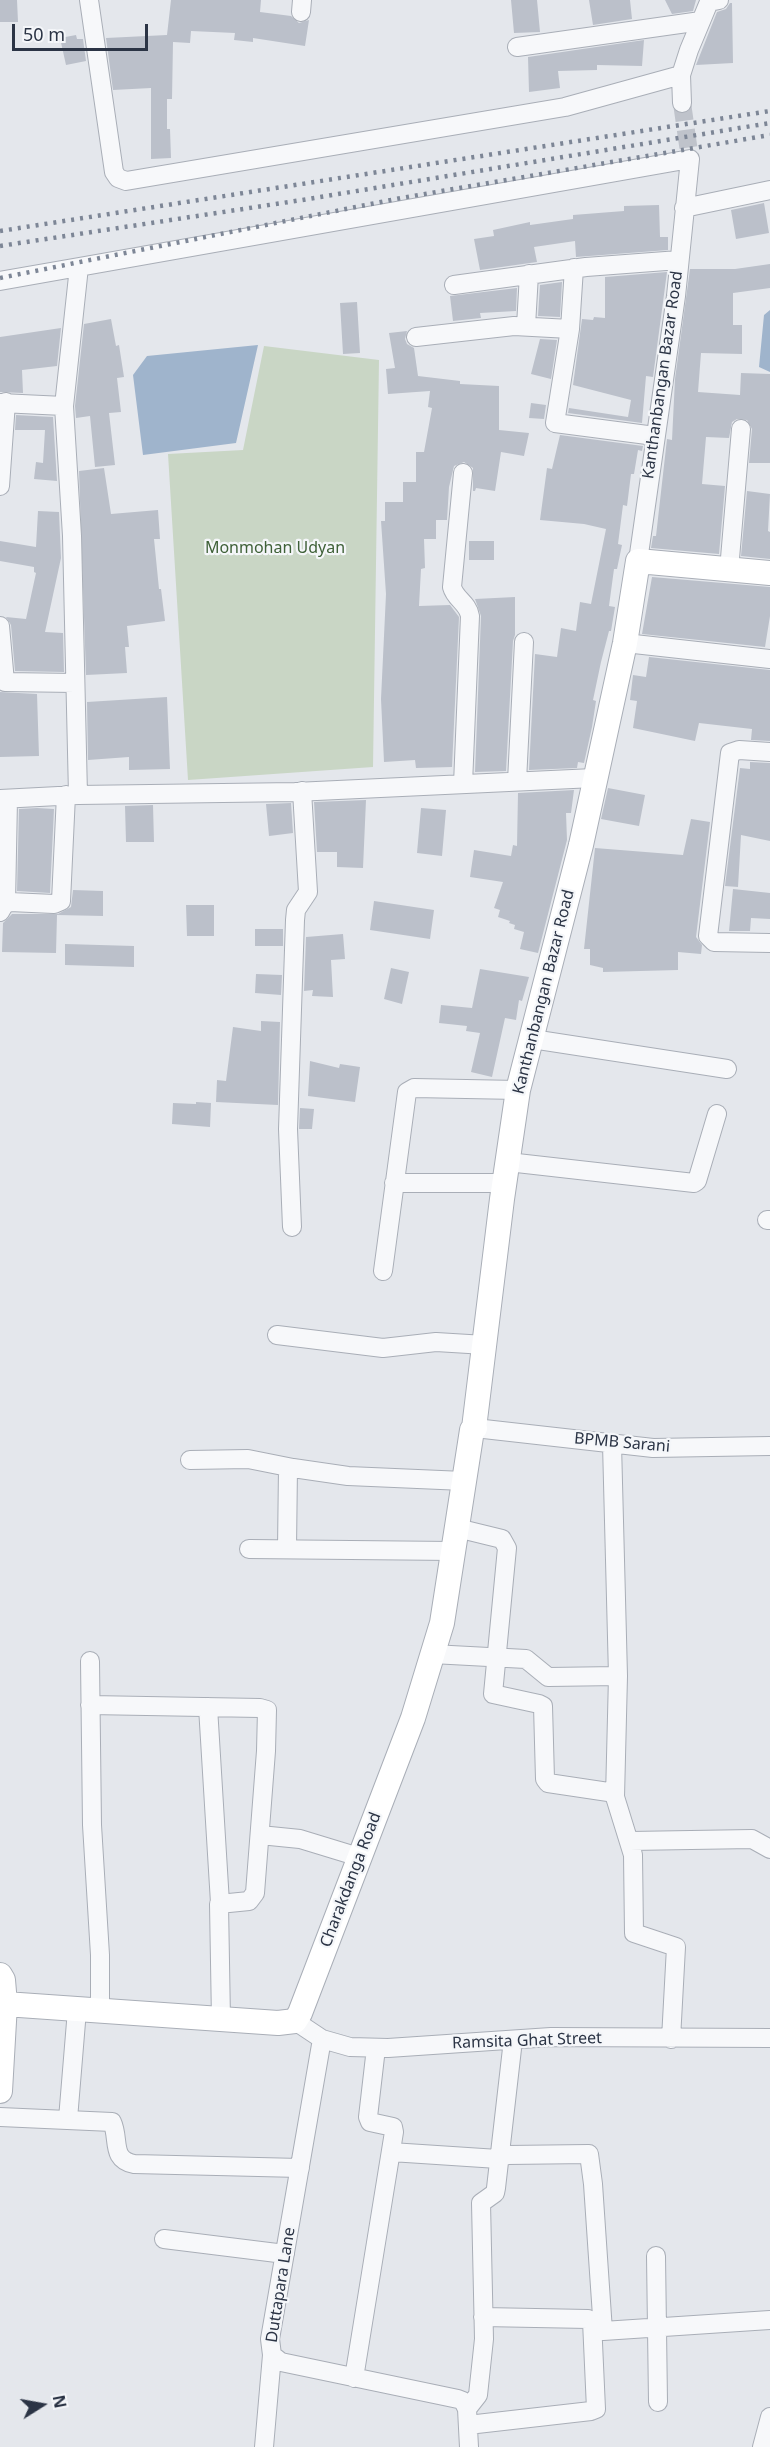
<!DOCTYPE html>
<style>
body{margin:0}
#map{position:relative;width:770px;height:2447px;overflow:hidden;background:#e4e7ec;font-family:"Noto Sans",sans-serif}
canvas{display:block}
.north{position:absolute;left:12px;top:2375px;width:60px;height:60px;-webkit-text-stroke:4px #f4f6f9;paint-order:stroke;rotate:79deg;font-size:16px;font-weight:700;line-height:24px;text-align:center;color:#2b3445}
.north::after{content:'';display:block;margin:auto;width:21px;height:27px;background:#2b3445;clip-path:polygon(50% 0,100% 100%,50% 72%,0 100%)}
.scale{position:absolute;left:12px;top:24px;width:136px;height:27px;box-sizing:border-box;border:3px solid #2b3445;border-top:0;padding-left:8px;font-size:18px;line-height:21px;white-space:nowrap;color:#2b3445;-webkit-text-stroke:4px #f4f6f9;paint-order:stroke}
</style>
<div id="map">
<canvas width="770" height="2447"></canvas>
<div class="north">N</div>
<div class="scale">50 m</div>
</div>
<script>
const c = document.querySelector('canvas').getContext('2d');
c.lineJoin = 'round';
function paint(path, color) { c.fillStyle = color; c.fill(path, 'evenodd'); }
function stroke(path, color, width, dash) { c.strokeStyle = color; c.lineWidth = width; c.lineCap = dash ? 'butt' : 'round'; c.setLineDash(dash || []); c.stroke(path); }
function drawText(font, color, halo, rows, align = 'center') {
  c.font = font + ' "Noto Sans",sans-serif'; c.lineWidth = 4.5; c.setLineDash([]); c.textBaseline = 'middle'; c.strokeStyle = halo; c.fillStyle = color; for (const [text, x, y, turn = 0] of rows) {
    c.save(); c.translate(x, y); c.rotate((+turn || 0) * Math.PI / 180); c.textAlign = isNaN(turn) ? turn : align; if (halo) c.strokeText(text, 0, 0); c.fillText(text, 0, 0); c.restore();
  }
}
const green = new Path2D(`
 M 264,346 L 379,360 L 373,767 L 188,780 L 168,454 L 243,450 Z`);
const water = new Path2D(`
 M 770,310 L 770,372 L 759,367 L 764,315 Z
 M 258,345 L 236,443 L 143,455 L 133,375 L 147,356 Z`);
const building = new Path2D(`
 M 0,0 L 17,0 L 18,22 L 0,22 Z
 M 171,0 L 261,0 L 260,12 L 291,16 L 299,23 L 309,20 L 305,46 L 253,38 L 253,42 L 234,40 L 235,33 L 191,31 L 190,43 L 173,42 L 172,99 L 167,99 L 167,129 L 170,129 L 171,158 L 151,159 L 151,88 L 113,90 L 106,38 L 167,35 Z
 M 511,0 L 537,0 L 540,32 L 514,33 Z
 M 589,0 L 630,0 L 632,19 L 593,25 Z
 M 665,0 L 696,0 L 693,11 L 672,14 Z
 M 730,3 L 732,3 L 733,63 L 696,65 L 717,12 L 726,9 Z
 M 76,35 L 77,39 L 83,39 L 86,61 L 66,65 L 60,38 Z
 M 644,40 L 642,66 L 597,65 L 597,70 L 558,71 L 560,88 L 529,92 L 528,57 Z
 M 764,203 L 769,233 L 736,239 L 731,210 Z
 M 659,205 L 660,237 L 668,237 L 668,250 L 576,257 L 575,241 L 534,247 L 537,262 L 480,270 L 474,239 L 494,236 L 493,230 L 530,222 L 530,225 L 573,219 L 573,215 L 624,211 L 624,206 Z
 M 770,264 L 770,288 L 733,293 L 733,325 L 742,325 L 742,354 L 701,353 L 698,392 L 740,395 L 741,373 L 770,374 L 770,463 L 749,463 L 752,429 L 747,420 L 737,419 L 732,422 L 729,438 L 706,437 L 702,484 L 725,486 L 719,554 L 651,548 L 653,536 L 656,536 L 667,439 L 672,440 L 675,379 L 690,269 L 735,269 Z
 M 667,272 L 653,377 L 646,376 L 642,423 L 568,413 L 569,408 L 628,417 L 631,400 L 573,385 L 582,319 L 593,320 L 594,317 L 605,318 L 605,277 Z
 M 562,282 L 560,317 L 538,316 L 540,285 Z
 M 517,288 L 516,311 L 480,313 L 481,318 L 453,321 L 450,296 Z
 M 357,302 L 360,353 L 343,354 L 340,303 Z
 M 111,319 L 116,346 L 119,345 L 124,377 L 117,378 L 121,412 L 109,413 L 115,465 L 95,467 L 90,416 L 76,418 L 75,406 L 84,324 Z
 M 61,328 L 57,366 L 22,370 L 23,393 L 0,392 L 0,337 Z
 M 407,331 L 405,339 L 407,344 L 414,348 L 418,376 L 460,381 L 460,384 L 499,386 L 499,430 L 529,433 L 524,456 L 501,452 L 495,491 L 476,488 L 475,491 L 473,491 L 473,468 L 464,462 L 454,466 L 449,487 L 447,520 L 436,520 L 436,539 L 424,539 L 425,568 L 421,569 L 419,606 L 450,605 L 459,617 L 452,767 L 416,768 L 415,760 L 384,762 L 381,699 L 386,594 L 381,521 L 385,521 L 385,502 L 403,502 L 403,482 L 416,482 L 416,452 L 424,452 L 432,408 L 428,407 L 430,391 L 388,394 L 386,369 L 395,368 L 389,333 Z
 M 540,339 L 557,340 L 551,379 L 531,374 Z
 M 531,403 L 546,405 L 544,419 L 529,418 Z
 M 16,415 L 53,417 L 57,481 L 34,479 L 36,462 L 43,463 L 45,430 L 15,430 Z
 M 560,435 L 643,446 L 642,451 L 638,450 L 634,474 L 631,474 L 627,506 L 623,505 L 618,544 L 622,545 L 617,569 L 614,569 L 609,606 L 615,607 L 611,631 L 609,631 L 601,662 L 593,700 L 596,701 L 592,727 L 584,763 L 578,762 L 577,768 L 529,770 L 535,654 L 557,657 L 561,628 L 576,631 L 580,602 L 591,604 L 606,529 L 584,524 L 540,520 L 547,468 L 552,469 Z
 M 104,468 L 111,514 L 158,510 L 160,539 L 154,539 L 159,589 L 161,589 L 165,621 L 127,626 L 129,647 L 125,647 L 127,673 L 86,675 L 79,471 Z
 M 747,491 L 770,494 L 768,531 L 770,532 L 770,559 L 741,556 Z
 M 38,511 L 59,512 L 61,558 L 45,632 L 63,633 L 64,672 L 15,671 L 11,625 L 6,617 L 26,619 L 36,573 L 34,572 L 34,567 L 0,561 L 0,541 L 36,547 Z
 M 469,541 L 494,541 L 494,560 L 469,560 Z
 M 652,577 L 770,587 L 770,616 L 765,647 L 642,634 Z
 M 515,597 L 515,635 L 513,641 L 506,771 L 475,772 L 481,616 L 475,599 Z
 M 649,657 L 770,670 L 770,741 L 751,740 L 752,729 L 699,723 L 695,741 L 633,728 L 637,701 L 630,700 L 633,675 L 646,677 Z
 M 0,692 L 37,694 L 39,756 L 0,757 Z
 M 167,697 L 170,769 L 129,770 L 129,757 L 88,760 L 87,702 Z
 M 750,762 L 770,763 L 770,841 L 741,835 L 738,887 L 725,886 L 740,768 L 750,769 Z
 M 608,788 L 645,795 L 639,826 L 601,819 Z
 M 574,790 L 571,813 L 566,813 L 567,840 L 538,953 L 520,949 L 524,932 L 514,929 L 515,925 L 509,923 L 510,921 L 498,917 L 500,910 L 494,908 L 503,882 L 470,877 L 474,850 L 511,856 L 513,845 L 517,846 L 518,793 Z
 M 366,800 L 363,868 L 337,867 L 337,852 L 317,852 L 314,802 Z
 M 291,803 L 293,833 L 269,836 L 266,804 Z
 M 153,805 L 154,842 L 126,842 L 125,806 Z
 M 37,808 L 54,809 L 50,893 L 17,891 L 19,809 Z
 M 421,808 L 446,810 L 442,856 L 417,853 Z
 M 691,819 L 710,822 L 696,937 L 702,945 L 701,954 L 678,952 L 678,970 L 603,972 L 603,968 L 590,965 L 590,949 L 584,949 L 595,848 L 683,855 Z
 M 733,889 L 770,893 L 770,919 L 751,918 L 750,931 L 729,931 Z
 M 73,890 L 103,891 L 103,916 L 57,915 L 56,953 L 2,952 L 3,923 L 12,914 L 58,914 L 71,907 Z
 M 374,901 L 434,910 L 430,939 L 370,930 Z
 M 186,905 L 214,905 L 214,936 L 187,936 Z
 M 255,929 L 283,929 L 283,946 L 255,946 Z
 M 343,934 L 345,959 L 331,960 L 333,997 L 312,996 L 313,990 L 304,991 L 306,937 Z
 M 65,944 L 134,946 L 134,967 L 65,965 Z
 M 391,968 L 409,972 L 402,1004 L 384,999 Z
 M 480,969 L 529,977 L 522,1001 L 519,1000 L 516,1020 L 505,1018 L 492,1077 L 471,1072 L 480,1033 L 466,1031 L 467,1026 L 439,1023 L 441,1005 L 472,1008 Z
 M 256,974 L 282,975 L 281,995 L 255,993 Z
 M 261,1021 L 280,1022 L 278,1105 L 216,1102 L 217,1080 L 226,1081 L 233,1027 L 261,1031 Z
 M 310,1061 L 339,1068 L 340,1064 L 360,1067 L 355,1102 L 308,1096 Z
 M 196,1102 L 211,1103 L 210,1127 L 172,1124 L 173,1103 L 196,1104 Z
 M 300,1108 L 314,1109 L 312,1129 L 299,1129 Z`);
const streetTunnel = new Path2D(`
 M 682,103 L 690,159`);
const street = new Path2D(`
 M 89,0 L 114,172 L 118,178 L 126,181 L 565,107 L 681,75 L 689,50 L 709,2 L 719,0
 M 301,12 L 302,0
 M 517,47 L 701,21
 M 681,75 L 682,103
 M 684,208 L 770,190
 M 574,268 L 570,329 L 555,423 L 655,436
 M 0,281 L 79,267
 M 454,285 L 586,267 L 679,260
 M 526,326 L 529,274
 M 416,337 L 514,326 L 570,329
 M 0,403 L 64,406
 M 463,473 L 452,587 C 455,599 468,603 470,616 L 463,784
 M 0,486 L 6,402
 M 729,570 L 741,429
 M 0,626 L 5,682 L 75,683
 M 625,643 L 770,659
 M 770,752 L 739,750 L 730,753 L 708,936 L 714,942 L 770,943
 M 517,781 L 524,642
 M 78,795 L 72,536 L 64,406 L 79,267 L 690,159 L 676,296 L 638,561
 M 0,799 L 78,795 L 295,792 L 594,778
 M 6,903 L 8,799
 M 0,912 L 4,905 L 10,902 L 54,904 L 61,901 L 66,795
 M 532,1039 L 727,1069
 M 508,1162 L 694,1183 L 697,1181 L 717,1114
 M 394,1183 L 505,1183
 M 767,1220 L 770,1220
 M 292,1227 L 288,1129 L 295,920 L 296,910 L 308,892 L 302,791
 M 383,1271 L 407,1092 L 414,1088 L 518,1090
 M 277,1335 L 383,1348 L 436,1342 L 485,1345
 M 475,1428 L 653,1448 L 770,1446
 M 612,1444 L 618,1676 L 615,1797 L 633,1855 L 634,1933 L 676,1947 L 671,2039
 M 190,1460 L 248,1459 L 293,1468 L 348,1476 L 464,1481
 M 457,1528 L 502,1539 L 507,1548 L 493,1694 L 539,1704 L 543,1706 L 545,1779 L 548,1783 L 615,1793
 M 249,1549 L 453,1551
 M 287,1549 L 288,1467
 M 432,1654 L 526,1659 L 548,1677 L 618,1676
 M 90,1661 L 92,1825 L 100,1955 L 100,2012
 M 90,1705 L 260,1708 L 267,1710 L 266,1751 L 255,1893 L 249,1901 L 219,1904 L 221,2020
 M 208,1707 L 220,1903
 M 260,1835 L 300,1839 L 359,1857
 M 630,1841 L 752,1839 L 770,1849
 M 295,2021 L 322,2039 L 270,2339 L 272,2355 L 281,2362 L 458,2399 L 463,2401 L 467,2409 L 469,2447
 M 322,2039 L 350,2047 L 388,2048 L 551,2037 L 770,2038
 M 0,2117 L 112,2122 C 120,2139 110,2159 134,2164 L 300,2168
 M 68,2119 L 77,2010
 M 391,2152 L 498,2159 L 507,2155 L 589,2154 L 593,2184 L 603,2331
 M 164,2239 L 285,2254
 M 656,2256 L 658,2402
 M 483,2317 L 588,2319 L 592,2321 L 599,2330 L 603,2331 L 770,2320
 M 354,2378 L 394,2132 L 393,2127 L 370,2122 L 368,2117 L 376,2048
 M 467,2409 L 478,2395 L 484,2339 L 481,2203 L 495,2193 L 496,2188 L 513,2040
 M 468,2425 L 591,2411 L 596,2409 L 592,2321
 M 264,2447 L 272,2355
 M 762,2447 L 770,2417`);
const secondary = new Path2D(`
 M 474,1428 L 502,1199 L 518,1090 L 581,845 L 625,643 L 638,561 L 770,573
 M 0,1975 L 3,1980 L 5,2004 L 278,2023 L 295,2021 L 300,2013 L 413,1718 L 442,1623 L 472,1430 L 475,1428
 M 0,2091 L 5,2004`);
const rail = new Path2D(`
 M 0,231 L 770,111
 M 0,246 L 302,200 L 770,123
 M 0,278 L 401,198 L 770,135`);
const streetNames = [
 ["Kanthanbangan Bazar Road",663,375,-82],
 ["Kanthanbangan Bazar Road",544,992,-76],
 ["BPMB Sarani",622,1443,5],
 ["Charakdanga Road",351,1880,-69],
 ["Ramsita Ghat Street",527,2041,-2],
 ["Duttapara Lane",281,2285,-81]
];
const parkNames = [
 ["Monmohan Udyan",275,548]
];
paint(green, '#c9d6c5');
paint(water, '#9fb4cc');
paint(building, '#bbc0ca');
stroke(streetTunnel, '#bfc3cb', 18, [18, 9]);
stroke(street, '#a9aeb7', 20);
stroke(secondary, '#a9aeb7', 26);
stroke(street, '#f7f8fa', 18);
stroke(secondary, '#fff', 24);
stroke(rail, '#7d8696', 4.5, [3, 6]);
drawText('16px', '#2b3445', '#f4f6f9', streetNames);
drawText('16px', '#3f6138', '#f4f6f9', parkNames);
</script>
